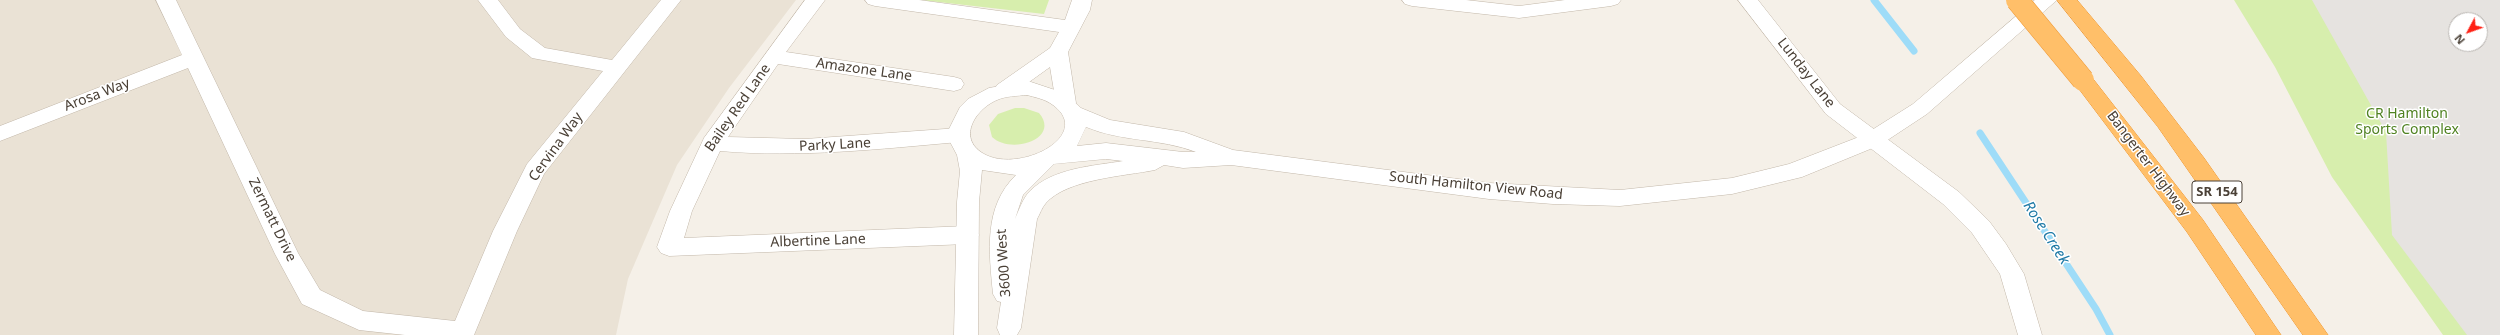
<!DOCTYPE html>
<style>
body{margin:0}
#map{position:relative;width:2500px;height:335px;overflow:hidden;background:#f5f0e8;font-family:"Noto Sans",sans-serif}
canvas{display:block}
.north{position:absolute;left:2448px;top:12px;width:40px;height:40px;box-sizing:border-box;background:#fff;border:1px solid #b7b3af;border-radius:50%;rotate:229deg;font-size:11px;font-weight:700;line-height:16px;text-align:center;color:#4a4036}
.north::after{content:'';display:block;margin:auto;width:14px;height:18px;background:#ff2215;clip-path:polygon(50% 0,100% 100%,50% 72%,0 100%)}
</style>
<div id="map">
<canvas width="2500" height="335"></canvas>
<div class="north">N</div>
</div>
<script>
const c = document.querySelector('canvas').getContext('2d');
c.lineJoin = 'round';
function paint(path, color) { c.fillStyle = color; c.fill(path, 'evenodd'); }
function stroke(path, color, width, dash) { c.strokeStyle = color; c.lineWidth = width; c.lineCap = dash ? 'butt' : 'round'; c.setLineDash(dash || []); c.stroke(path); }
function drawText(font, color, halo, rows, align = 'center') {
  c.font = font + ' "Noto Sans",sans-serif'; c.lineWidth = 3; c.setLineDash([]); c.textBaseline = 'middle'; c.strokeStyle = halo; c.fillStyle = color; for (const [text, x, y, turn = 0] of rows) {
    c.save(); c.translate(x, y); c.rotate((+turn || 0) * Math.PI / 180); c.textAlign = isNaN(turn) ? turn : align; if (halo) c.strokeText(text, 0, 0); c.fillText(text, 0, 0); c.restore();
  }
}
const residential = new Path2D(`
 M 0,0 L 796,0 L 729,88 L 677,165 L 628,279 L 616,335 L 0,335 Z`);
const green = new Path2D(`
 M 921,0 L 1049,0 L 1044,14 Z
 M 2234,0 L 2500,0 L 2500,335 L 2443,335 L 2332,177 L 2275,67 ZM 2456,20 L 2480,20 L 2480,44 L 2456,44 Z
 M 1015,108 L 1024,108 L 1039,113 C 1061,139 1011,155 992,137 L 989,125 L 998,114 Z`);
const parking = new Path2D(`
 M 2312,0 L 2500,0 L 2500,335 L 2467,335 L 2392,235 L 2386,132 ZM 2456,20 L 2480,20 L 2480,44 L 2456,44 Z`);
const stream = new Path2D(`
 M 1874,0 L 1914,51
 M 1980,133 L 2096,309 L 2110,335`);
const minor = new Path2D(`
 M 156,0 L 176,0 L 298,253 L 320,290 L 363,311 L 455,321 L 493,231 L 527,164 L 603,71 L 532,58 L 506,37 L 478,0 L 498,0 L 520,29 L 545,48 L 612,60 L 661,0 L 681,0 L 544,174 L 517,231 L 474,335 L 405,335 L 359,330 L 302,304 L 275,254 L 188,68 L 0,141 L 0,126 L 182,55 Z
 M 805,0 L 825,0 L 786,52 L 954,77 L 961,79 L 964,84 L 961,89 L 954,91 L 778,64 L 728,137 L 805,139 L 959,128 L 967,130 L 970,135 L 967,140 L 959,142 C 879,149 800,158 720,151 L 692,211 L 684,238 L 967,226 L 975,229 L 979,235 L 975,241 L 967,244 L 669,256 L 661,253 L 657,247 L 670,211 L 704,138 Z
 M 865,0 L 919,0 L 1065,20 L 1072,0 L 1092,0 L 1090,10 L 1068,52 L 1076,103 L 1073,108 L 1066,110 L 1059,108 L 1056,103 L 1050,67 L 1011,95 L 1004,97 L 997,95 L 994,90 L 997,85 L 1050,48 L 1059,32 L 875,6 L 868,4 Z
 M 1402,0 L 1466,0 L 1519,6 L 1565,0 L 1621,0 L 1618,4 L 1611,6 L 1519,18 L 1412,6 L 1405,4 Z
 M 1738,0 L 1758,0 L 1840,104 L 1959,192 L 1989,221 L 2006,244 L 2024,274 L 2042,335 L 2018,335 L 2000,274 L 1972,233 L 1943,204 L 1826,114 Z`);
const tertiary = new Path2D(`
 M 2035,0 L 2057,0 L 1927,114 L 1880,145 L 1802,177 L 1732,194 L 1620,206 L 1553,204 L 1489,199 L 1231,165 L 1183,168 L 1164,165 L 1155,170 C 1125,176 1067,179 1046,203 C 1042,207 1040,214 1037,219 L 1021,328 L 1017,335 L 1000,335 L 997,328 L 1001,302 L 997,301 L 993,294 C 989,252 983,207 1016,175 L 982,170 L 979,202 L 978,335 L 954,335 L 957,202 L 960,171 L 957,155 L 949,140 L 948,131 L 960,107 L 968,99 L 989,88 L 1028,81 L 1064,93 L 1081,108 L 1110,120 L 1184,132 L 1233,150 L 1489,183 L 1620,190 L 1732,178 L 1789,164 L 1864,135 L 1913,104 ZM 1027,95 C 1034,97 1044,99 1050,103 C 1097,133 1023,173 986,155 C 956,140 974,110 997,100 C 1006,96 1017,96 1027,95 ZM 1086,127 C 1121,142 1160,138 1196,152 L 1183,152 L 1106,143 L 1077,146 ZM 1106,159 L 1123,161 C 1093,166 1053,168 1030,191 C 1023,198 1019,210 1015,219 L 1023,195 L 1054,164 Z`);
const motorway = new Path2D(`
 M 2057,0 L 2077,0 L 2141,76 L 2204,158 L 2328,335 L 2303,335 L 2158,127 Z
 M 2083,73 L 2090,75 L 2203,220 L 2281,335 L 2256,335 L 2187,232 L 2076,85 L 2073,80 L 2076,75 Z`);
const motorwayBridge = new Path2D(`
 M 2017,0 L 2083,80`);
const shields = [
 [2217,192,50]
];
const shieldNames = [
 ["SR 154",2217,192]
];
const streetNames = [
 ["Amazone Lane",864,70,8],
 ["Lunday Lane",1806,73,52],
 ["Arosa Way",97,95,-21],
 ["Bailey Red Lane",738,108,-55],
 ["Parky Lane",835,145,-3],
 ["Cervina Way",556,147,-54],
 ["Bangerter Highway",2148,164,53],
 ["South Hamilton View Road",1476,186,6],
 ["Zermatt Drive",272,220,64],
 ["Albertine Lane",818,241,-2],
 ["3600 West",1004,263,-94]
];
const parkNames = [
 ["CR Hamilton",2407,114],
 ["Sports Complex",2407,130]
];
const waterNames = [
 ["Rose Creek",2046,233,57]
];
paint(residential, '#eae2d5');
paint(green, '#d7eead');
paint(parking, '#e6e3e0');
stroke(stream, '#9edcf8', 7);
stroke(minor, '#c2b7a9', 1);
stroke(tertiary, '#c2b7a9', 1);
stroke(motorway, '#ee932a', 1);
paint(minor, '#fff');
paint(tertiary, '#fff');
paint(motorway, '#ffbf69');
stroke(motorwayBridge, '#ee932a', 23, []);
stroke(motorwayBridge, '#ffbf69', 22);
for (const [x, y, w] of shields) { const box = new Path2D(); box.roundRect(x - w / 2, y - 11, w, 22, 3); c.fillStyle = '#fff'; c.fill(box); stroke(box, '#4a4036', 1); }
drawText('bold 13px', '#4a4036', null, shieldNames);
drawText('14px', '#4a4036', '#fff', streetNames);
drawText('14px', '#508222', '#fff', parkNames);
drawText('italic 15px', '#207ba7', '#fff', waterNames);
</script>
